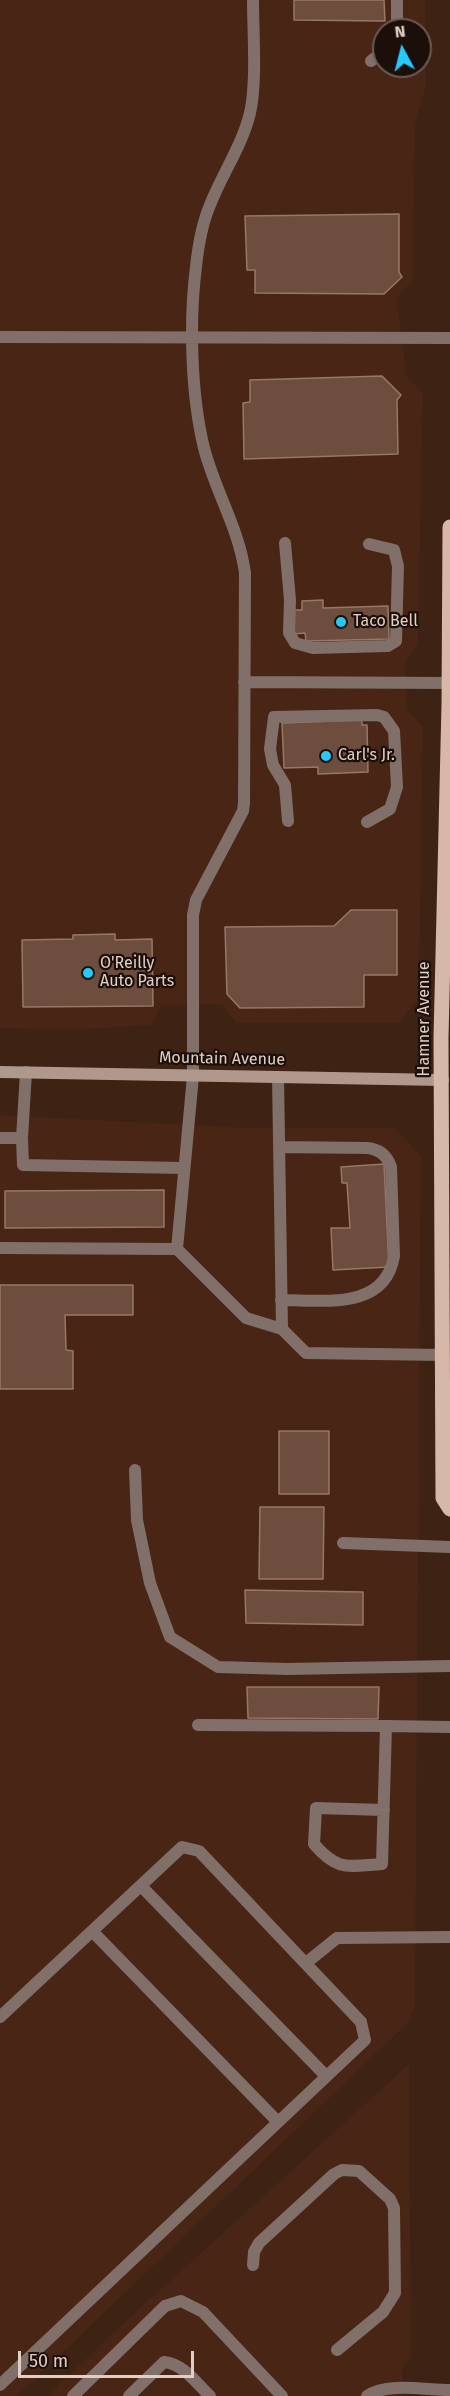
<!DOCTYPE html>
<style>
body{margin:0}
#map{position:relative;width:450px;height:2396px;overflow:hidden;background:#3e2214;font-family:"Fira Sans",sans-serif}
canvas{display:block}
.north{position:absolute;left:372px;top:18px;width:60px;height:60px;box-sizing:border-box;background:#1c0f09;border:2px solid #6b5b54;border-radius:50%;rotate:353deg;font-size:16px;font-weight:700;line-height:24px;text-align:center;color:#e1cec5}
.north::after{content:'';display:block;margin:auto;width:21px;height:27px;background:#24c9fe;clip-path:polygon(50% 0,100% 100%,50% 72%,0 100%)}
.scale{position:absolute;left:18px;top:2351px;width:176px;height:27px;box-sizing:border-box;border:3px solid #e1cec5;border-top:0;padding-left:8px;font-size:18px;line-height:21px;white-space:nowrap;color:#e1cec5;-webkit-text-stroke:4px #1c0f09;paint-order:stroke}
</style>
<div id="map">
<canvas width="450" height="2396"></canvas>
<div class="north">N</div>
<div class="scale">50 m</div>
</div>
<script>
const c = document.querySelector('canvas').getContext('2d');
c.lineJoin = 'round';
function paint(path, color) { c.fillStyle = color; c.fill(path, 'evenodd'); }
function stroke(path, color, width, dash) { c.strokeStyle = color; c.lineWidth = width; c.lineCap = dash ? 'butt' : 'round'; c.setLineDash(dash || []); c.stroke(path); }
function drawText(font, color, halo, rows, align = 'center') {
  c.font = font + ' "Fira Sans",sans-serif'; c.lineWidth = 4.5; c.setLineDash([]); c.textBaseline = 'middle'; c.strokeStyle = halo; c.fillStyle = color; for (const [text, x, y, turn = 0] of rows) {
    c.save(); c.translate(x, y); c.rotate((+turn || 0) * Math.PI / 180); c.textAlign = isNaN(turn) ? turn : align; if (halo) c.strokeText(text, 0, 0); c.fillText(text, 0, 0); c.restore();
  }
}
const built = new Path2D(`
 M 0,0 L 425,0 L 426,85 L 415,125 L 413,280 L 397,298 L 407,377 L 423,393 L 418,644 L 405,664 L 407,709 L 423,727 L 419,998 L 399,1023 L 236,1023 L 221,1004 L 208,1004 L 161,1006 L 151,1025 L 70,1030 L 0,1028 ZM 384,30 L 420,30 L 420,66 L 384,66 Z
 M 0,1115 L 249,1128 L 395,1128 L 421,1156 L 415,2004 L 409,2022 L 17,2396 L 0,2396 Z
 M 409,2064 L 411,2357 L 402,2369 L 403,2396 L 47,2396 L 129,2318 Z`);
const building = new Path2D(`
 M 294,0 L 384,0 L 385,21 L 294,20 Z
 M 399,214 L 399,272 L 402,277 L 384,294 L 255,293 L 255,270 L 247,270 L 245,216 Z
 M 382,376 L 401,395 L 397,400 L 398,454 L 244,459 L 243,403 L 250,402 L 250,380 Z
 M 323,600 L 323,608 L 388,606 L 389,639 L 306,641 L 305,633 L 293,634 L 292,610 L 302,610 L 302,601 Z
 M 362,720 L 362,725 L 367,725 L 368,772 L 318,774 L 318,767 L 284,768 L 282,723 Z
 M 351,910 L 397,910 L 397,975 L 364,975 L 364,1007 L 240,1008 L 227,994 L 225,927 L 334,926 Z
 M 115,934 L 115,940 L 152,939 L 153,1006 L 23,1007 L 22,940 L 73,939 L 73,935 Z
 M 384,1164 L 389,1267 L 333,1270 L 331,1228 L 350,1228 L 347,1183 L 342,1183 L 341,1167 Z
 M 164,1190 L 164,1227 L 5,1228 L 5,1191 Z
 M 0,1285 L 133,1285 L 133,1315 L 65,1315 L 66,1350 L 73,1351 L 73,1389 L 0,1389 Z
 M 279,1431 L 329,1431 L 329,1494 L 279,1494 Z
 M 260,1507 L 324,1507 L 323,1579 L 259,1579 Z
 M 245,1590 L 363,1592 L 363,1625 L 246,1623 Z
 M 247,1687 L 379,1687 L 378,1719 L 248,1718 Z`);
const lane = new Path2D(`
 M 397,30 L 397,0
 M 371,61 L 384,51
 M 0,337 L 450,338
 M 285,543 L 290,600 L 289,633 L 295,643 L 313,648 L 388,646 L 396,641 L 398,566 L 394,550 L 369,544
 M 244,682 L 449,683
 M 288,821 L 285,785 L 273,765 L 270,749 L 274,717 L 377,715 L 384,717 L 394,731 L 397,787 L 390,809 L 367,822
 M 0,1138 L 22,1138 L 26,1072
 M 22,1138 L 23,1165 L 184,1168
 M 279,1147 L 367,1148 C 379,1149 387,1155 391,1167 L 394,1256 C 385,1311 323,1300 281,1300
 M 0,1248 L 177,1249 L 193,1076 L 193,915 L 196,900 L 243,811 L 244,803 L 245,573 C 239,528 215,491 204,448 C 191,395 189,321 196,267 C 198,247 202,224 210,205 C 222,174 242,146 250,113 C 257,83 253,33 253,0
 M 177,1249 L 246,1318 L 282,1329 L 278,1077
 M 282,1329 L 306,1353 L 443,1355
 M 135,1470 L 137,1520 L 150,1583 L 170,1637 L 218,1667 L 287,1669 L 450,1666
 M 343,1543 L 450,1547
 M 198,1725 L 386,1726
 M 384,1810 L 316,1808 L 314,1844 C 338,1872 348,1866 382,1864 L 386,1726 L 450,1727
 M 141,1886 L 326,2076
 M 92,1931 L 278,2122
 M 306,1963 L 337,1938 L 450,1937
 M 0,2017 L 182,1847 L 199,1851 L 361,2022 L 365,2040 L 0,2385
 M 253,2265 L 254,2252 L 259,2243 L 334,2174 L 342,2170 L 359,2171 L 390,2199 L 394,2208 L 395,2293 L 383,2312 L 337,2350
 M 73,2396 L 165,2306 L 181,2301 L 203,2312 L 282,2396
 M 129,2396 L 164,2362 C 184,2364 196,2383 210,2396
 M 367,2396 C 388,2382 425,2390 450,2390`);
const secondary = new Path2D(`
 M 0,1072 L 443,1080`);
const primary = new Path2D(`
 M 450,527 L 449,704 L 441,1038 L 443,1498 L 450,1509`);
const markers = [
 [341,622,6,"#24c9fe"],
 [326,756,6,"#24c9fe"],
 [88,973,6,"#24c9fe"]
];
const poiNames = [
 ["Taco Bell",353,622],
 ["Carl's Jr.",338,756],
 ["O'Reilly",100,964],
 ["Auto Parts",100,982]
];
const streetNames = [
 ["Hamner Avenue",425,1019,-90],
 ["Mountain Avenue",222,1059,1]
];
paint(built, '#482514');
paint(building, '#6c4d3e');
stroke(building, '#997767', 1.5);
stroke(lane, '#807069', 12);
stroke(secondary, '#b1988d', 12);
stroke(primary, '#d6b7a8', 15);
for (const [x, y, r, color] of markers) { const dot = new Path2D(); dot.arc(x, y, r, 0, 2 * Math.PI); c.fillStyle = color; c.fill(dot); stroke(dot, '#1c0f09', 2); }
drawText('16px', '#e1cec5', '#1c0f09', poiNames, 'left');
drawText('16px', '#e1cec5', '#1c0f09', streetNames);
</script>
